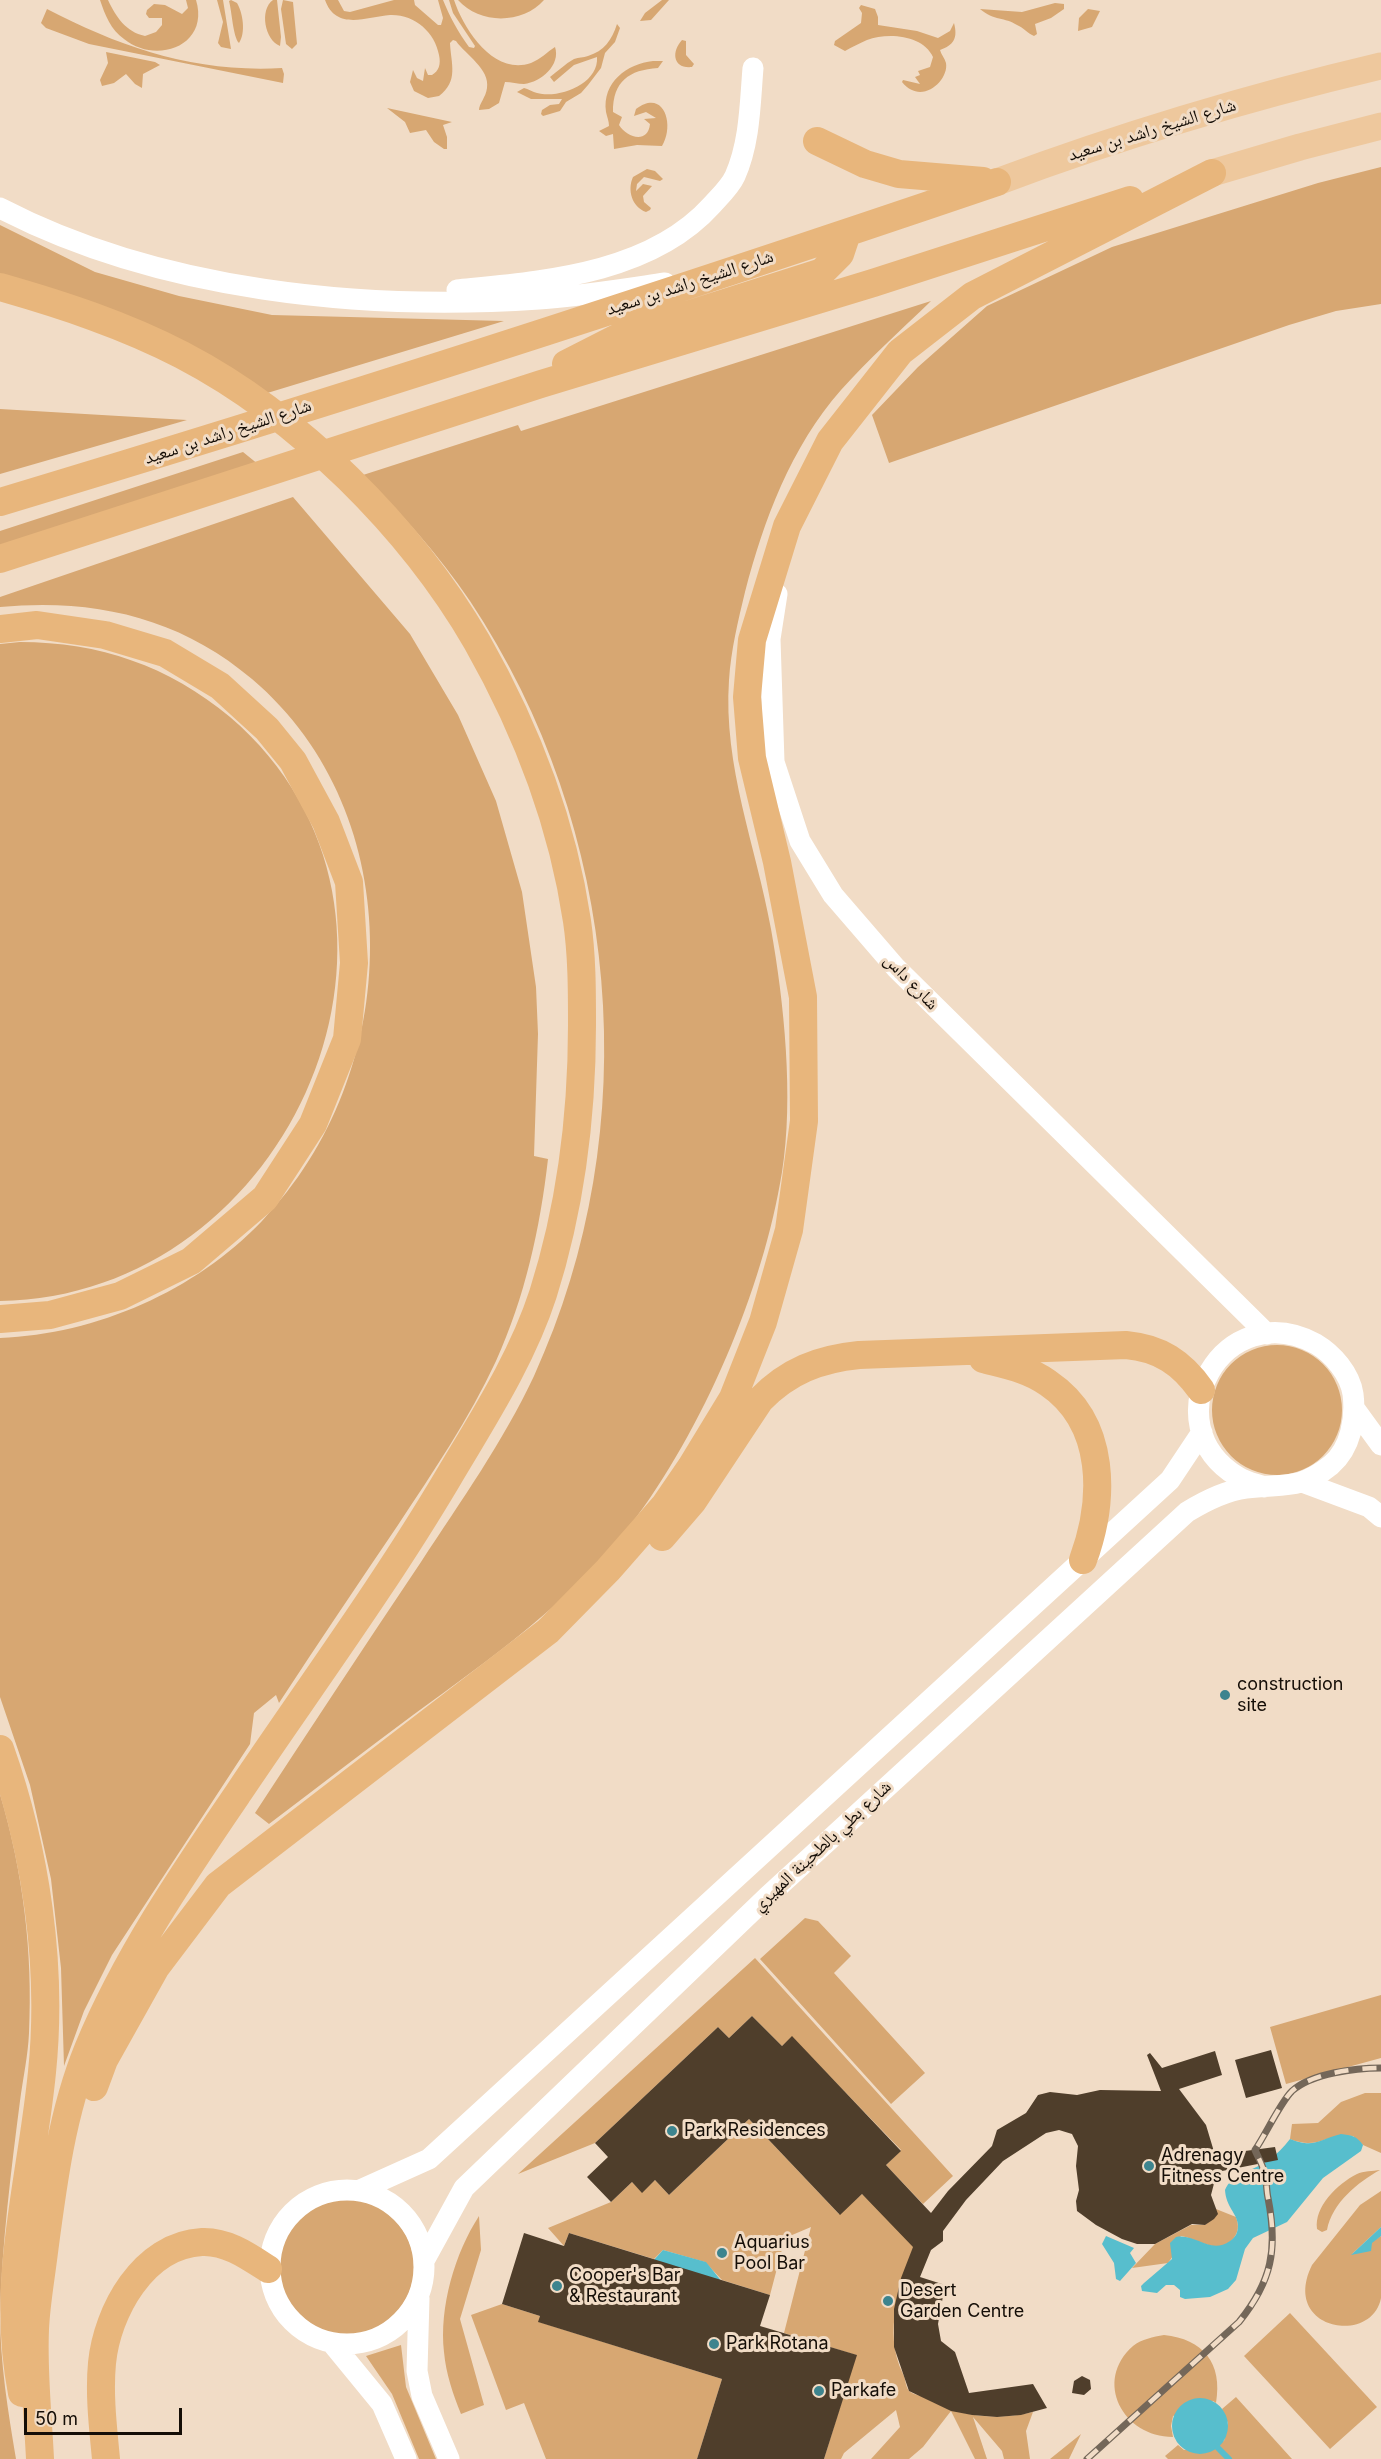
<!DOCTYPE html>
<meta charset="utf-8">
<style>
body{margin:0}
#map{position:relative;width:1381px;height:2459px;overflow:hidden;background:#f1dcc6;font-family:Inter,sans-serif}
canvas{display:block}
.scale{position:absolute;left:24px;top:2408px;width:158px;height:27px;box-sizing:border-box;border:3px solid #150e07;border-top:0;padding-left:8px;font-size:18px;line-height:21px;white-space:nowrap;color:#150e07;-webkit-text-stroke:4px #f1dcc6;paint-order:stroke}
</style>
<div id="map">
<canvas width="1381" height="2459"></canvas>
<div class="scale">50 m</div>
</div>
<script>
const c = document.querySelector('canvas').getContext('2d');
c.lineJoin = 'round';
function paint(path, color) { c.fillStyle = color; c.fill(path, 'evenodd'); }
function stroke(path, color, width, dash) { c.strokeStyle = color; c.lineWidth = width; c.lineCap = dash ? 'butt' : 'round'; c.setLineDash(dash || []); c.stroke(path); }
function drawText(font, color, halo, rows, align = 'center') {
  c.font = font + ' Inter,"Noto Naskh Arabic",sans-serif'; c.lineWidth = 6; c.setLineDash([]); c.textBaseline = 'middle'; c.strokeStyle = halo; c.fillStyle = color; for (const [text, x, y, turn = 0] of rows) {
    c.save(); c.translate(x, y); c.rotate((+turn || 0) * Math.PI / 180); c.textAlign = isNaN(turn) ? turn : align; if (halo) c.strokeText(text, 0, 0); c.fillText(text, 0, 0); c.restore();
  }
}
const green = new Path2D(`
 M 100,0 L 108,0 C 116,17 126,32 145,36 L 156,32 L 162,25 L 162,18 L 149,18 L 146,14 L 147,10 L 154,4 L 165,5 L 182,14 L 188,8 L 186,0 L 196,0 C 210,46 156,65 124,39 C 111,30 105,15 100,0 Z
 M 217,0 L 223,0 L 231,49 L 221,47 L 218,43 L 223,22 Z
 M 231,0 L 237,3 C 243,13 246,33 239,43 C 233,37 232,12 229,1 Z
 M 273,0 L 277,0 L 281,37 L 280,46 C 265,40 259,10 273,0 Z
 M 283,0 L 293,2 L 297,44 L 292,49 L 286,44 L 281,9 Z
 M 325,0 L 338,0 L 344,11 L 350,12 L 394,0 L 414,0 L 415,5 L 438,25 L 441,25 L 443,18 L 438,0 L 443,0 C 450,17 458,32 469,47 L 474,48 L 475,46 L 453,13 L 449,0 L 454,0 C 464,30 494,76 531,63 C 541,59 547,52 555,47 C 561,65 541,82 524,84 C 518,84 511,82 505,82 L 499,103 L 489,109 L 479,110 C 479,104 486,97 487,88 C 490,69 466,55 456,41 L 453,40 L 450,43 C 451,64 459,81 439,96 L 428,98 L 414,91 L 410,82 L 413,70 L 417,78 L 423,81 L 425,68 L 428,75 L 432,75 C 439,71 441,64 439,55 C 435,32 414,14 390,15 C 366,17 336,31 325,0 Z
 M 458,0 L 544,0 C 523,24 480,25 458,0 Z
 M 662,0 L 669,0 L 651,20 L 640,21 L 645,13 Z
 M 1055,3 L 1064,4 L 1064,9 L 1051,18 L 1035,24 L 1037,34 L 1034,36 C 1027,33 1024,28 1017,25 C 1005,17 994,21 980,9 L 1022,12 Z
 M 861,5 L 875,9 L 878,17 L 878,25 L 917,31 L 938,38 L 950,31 L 954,23 C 958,38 954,45 940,50 C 941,54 945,59 946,63 C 949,81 921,106 902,82 L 903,80 L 920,84 L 915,77 L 920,75 L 918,71 L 930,67 L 933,57 C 923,35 888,32 867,40 C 860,43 852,47 845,51 L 834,45 L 835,41 L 861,23 L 862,13 L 859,8 Z
 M 47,9 C 122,48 196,73 282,68 L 284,74 L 283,83 L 89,44 L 46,28 L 41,23 Z
 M 1088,9 L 1100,11 L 1092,27 L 1078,31 L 1079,18 Z
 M 617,24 L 620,28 L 615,42 L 605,53 L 601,68 L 588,85 L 581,93 L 566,102 L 560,111 L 543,116 L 541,114 L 542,110 L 550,105 L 559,104 L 562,99 L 531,99 L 517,92 L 524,88 C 528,89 533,92 537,93 C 559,99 599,84 597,57 L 574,65 L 554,82 L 550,77 C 558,71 565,64 574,59 C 579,57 583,58 588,56 C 604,51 612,40 617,24 Z
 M 682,40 L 686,41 L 686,55 L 694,64 L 692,67 C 673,69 671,52 682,40 Z
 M 106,52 L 155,62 L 160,65 L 143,74 L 142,88 L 135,84 L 126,74 L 114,83 L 102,86 L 100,80 L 108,63 Z
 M 653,61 L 663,61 L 658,68 C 629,70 613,81 613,112 L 622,117 L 619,125 C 627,138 648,144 650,124 L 644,119 L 656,118 L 646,112 L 634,116 L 636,109 C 664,88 675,125 662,146 L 637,145 L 614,149 L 613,134 L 606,136 L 599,131 L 609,126 C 609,121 607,117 606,112 C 602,82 627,64 653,61 Z
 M 387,108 L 452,122 L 443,125 L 447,137 L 447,149 L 444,149 L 434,142 L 426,130 L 410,133 L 405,122 Z
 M 1381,167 L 1381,304 L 1336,311 L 1289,325 L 889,463 L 872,415 L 918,367 L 987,306 L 1112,247 L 1318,183 Z
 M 647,169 L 655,171 L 663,179 L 660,181 L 644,177 L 637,184 L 636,191 L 643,184 L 652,186 L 643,196 L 644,202 L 651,208 L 650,210 L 646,212 C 632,207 627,190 633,177 Z
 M 0,225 L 95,272 L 179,296 L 272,315 L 504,321 L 264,394 L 0,276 Z
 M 931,301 C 901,330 869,359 841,390 C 791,447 764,519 745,592 C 738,621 731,650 729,680 C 723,766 756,846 771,929 C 784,1002 794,1098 782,1172 C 763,1290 703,1430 630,1526 C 571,1602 490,1659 413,1715 C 364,1751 317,1788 269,1824 L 255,1813 C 310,1729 365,1645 421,1562 C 461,1501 503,1442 534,1376 C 648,1128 621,828 470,601 C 439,555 402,514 363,475 L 518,425 L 521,431 Z
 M 0,409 L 187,420 L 0,474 Z
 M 243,452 L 264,469 L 0,554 L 0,531 Z
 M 293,497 L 410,634 L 458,715 L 496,801 L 522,892 L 536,987 L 538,1034 L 534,1156 L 548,1159 C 540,1229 525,1297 496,1361 C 469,1419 433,1472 398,1525 C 358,1584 318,1643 279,1703 L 276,1695 L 254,1713 L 250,1744 L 112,1955 L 84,2011 L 64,2066 L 61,1968 L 51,1879 L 30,1785 L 0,1697 L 0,1338 C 97,1334 195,1291 262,1221 C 404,1074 412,815 252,679 C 179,617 93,598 0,607 L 0,597 Z
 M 20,642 C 99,642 169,666 230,717 C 460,914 292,1297 0,1301 L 0,644 Z
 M1212 1410a65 65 0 1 1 130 0a65 65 0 1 1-130 0Z
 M 0,1794 C 23,1872 33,1952 29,2033 C 28,2056 23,2078 20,2101 C 11,2171 2,2243 0,2314 C 0,2362 8,2412 16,2459 L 0,2459 Z
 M 805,1918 L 818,1921 L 851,1956 L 834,1973 L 925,2073 L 891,2104 L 760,1959 Z
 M 755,1958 L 953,2176 L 923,2204 L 886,2165 L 901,2150 L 792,2037 L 782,2046 L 752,2016 L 729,2038 L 718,2027 L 595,2143 L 518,2174 Z
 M 1381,1995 L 1381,2058 L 1286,2084 L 1270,2027 Z
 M 1365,2093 L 1381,2093 L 1381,2153 L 1363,2145 L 1353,2136 C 1326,2132 1319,2151 1290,2139 L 1292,2124 L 1318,2123 L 1341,2102 Z
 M 749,2119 L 839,2214 L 862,2194 L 915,2242 C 901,2286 882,2330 903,2374 C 906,2380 905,2385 909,2391 C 915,2396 921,2395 926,2398 C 959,2417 996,2421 1033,2412 L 1026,2431 L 1030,2459 L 1004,2459 L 1002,2451 L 973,2417 L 987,2459 L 975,2459 L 951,2411 L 923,2447 L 909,2459 L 871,2459 L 900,2427 L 896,2410 L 844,2453 L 841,2459 L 824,2459 L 856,2355 L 784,2333 L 811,2227 L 785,2238 L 770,2295 L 722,2280 L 705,2262 L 663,2250 L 654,2259 L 569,2233 L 564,2246 L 548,2228 L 611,2202 L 632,2182 L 642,2192 L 655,2180 L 669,2195 Z
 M 1380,2170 C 1358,2182 1332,2203 1327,2230 L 1322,2232 L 1317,2229 C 1314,2207 1337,2184 1357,2174 C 1363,2171 1373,2171 1380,2170 Z
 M 1381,2191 L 1381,2227 L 1352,2254 L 1381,2236 C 1381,2256 1381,2279 1381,2298 C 1372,2346 1280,2330 1312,2265 L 1360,2205 Z
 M278 2267a68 68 0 1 1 136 0a68 68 0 1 1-136 0Z
 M 1216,2209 L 1236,2217 C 1239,2225 1239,2233 1232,2240 C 1216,2255 1199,2239 1181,2236 L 1171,2247 L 1173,2256 L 1168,2263 L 1132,2268 L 1155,2244 L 1191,2225 L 1205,2225 L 1216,2216 Z
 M 479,2216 L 481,2250 L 460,2319 L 484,2405 L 461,2414 C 453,2394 446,2374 444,2352 C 439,2307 455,2253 479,2216 Z
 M 502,2304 L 540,2316 L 539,2322 L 722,2379 L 697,2459 L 546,2459 L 524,2403 L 506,2410 L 471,2315 Z
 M 1290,2313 L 1377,2407 L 1330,2449 L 1244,2356 Z
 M 1164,2335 C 1203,2339 1223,2363 1216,2403 L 1213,2401 L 1173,2416 L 1171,2426 L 1173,2437 C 1123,2437 1093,2381 1133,2346 C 1142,2339 1153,2337 1164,2335 Z
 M 401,2345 L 406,2387 L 436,2459 L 419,2459 L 392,2394 L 366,2356 Z
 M 1236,2397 L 1292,2459 L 1168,2459 L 1165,2456 L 1178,2445 L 1184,2450 L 1224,2441 L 1228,2423 L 1222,2409 Z
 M 1081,2434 L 1069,2459 L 1050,2459 Z`);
const water = new Path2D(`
 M 1341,2134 C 1351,2135 1357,2136 1363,2145 L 1361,2151 L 1323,2178 L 1287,2222 L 1253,2238 L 1245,2249 L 1236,2280 L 1228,2289 L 1210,2297 L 1185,2299 L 1180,2297 L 1180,2290 L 1174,2285 L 1166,2285 L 1157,2293 L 1142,2291 L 1141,2286 L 1144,2283 L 1172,2259 L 1170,2243 L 1176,2237 C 1196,2233 1210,2255 1230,2241 C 1236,2237 1238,2232 1238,2225 C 1237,2213 1226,2207 1225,2190 C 1231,2174 1255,2170 1269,2160 C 1277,2154 1284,2147 1290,2139 C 1315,2149 1319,2139 1341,2134 Z
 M 1381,2227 L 1381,2236 L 1372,2243 L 1371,2251 L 1351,2255 Z
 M 1106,2236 L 1134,2248 L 1130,2253 L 1136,2263 L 1120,2281 L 1116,2279 L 1114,2263 L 1102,2244 Z
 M 663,2250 L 706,2262 L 723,2283 L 653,2261 Z
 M1172 2426a28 28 0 1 1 56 0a28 28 0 1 1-56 0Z`);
const stream = new Path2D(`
 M 1218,2448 L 1229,2459`);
const building = new Path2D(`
 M 752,2016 L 782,2046 L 792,2036 L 901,2151 L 886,2165 L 931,2213 L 948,2191 L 992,2146 L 997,2130 L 1026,2113 L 1038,2095 L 1050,2092 L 1077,2095 L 1100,2090 L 1161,2091 L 1147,2055 L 1150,2053 L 1162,2068 L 1215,2051 L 1222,2075 L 1179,2089 L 1206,2125 L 1215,2155 L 1275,2147 L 1278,2160 L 1217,2172 L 1211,2195 L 1218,2214 L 1214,2219 L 1205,2225 L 1192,2224 L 1155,2244 L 1137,2244 L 1122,2239 L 1096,2225 L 1077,2211 L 1076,2201 L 1079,2190 L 1076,2166 L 1078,2146 L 1072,2134 L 1059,2130 L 1046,2133 L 1003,2161 L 966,2200 L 943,2231 L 943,2241 L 931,2250 L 920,2277 L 945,2285 L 938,2324 L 941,2341 L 955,2352 L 969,2393 L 1033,2384 L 1047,2408 L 1021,2415 L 997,2417 L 972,2415 L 951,2411 L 909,2391 L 894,2347 L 894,2309 L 901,2278 L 913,2247 L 862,2194 L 840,2215 L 749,2119 L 669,2195 L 655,2180 L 642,2193 L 632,2182 L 611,2202 L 587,2177 L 608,2157 L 595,2143 L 718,2027 L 729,2038 Z
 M 1271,2050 L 1282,2088 L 1246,2098 L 1235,2060 Z
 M 524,2233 L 564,2246 L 569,2233 L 770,2295 L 760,2326 L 857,2355 L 824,2459 L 697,2459 L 722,2379 L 538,2322 L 540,2316 L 502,2304 Z
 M 1082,2376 L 1090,2380 L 1091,2389 L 1084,2395 L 1072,2393 L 1074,2381 Z`);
const tertiary = new Path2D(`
 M 0,208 C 160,291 362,311 539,299 C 581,296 624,289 665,283
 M 457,290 C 544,281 650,274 712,205 C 720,196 730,187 735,176 C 750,142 750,104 753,68
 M 777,594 L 770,639 L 774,762 L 800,841 L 833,895 L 896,968 L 1267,1334
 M 1354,1408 L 1381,1445
 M 1302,1482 L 1369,1507 L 1381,1517
 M270 2267a77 77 0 1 1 154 0a77 77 0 1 1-154 0Z
 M 360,2190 L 429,2159 L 1170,1480 L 1202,1432
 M 425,2259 L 464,2188 L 767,1897 L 1187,1512 C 1205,1501 1224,1491 1246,1488 C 1283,1483 1299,1491 1331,1465 C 1351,1448 1356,1418 1353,1394 C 1350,1374 1333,1354 1316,1344 C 1224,1294 1150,1424 1238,1477 C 1246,1482 1256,1484 1264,1487
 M 419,2298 L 417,2371 L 422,2396 L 449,2459
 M 332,2343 L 382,2404 L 406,2459`);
const primary = new Path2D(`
 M 1212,173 L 1300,147 L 1381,126
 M 997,182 C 1123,135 1250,97 1381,66`);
const trunk = new Path2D(`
 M 817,141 L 865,164 L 899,174 L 983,181
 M 0,287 C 63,305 124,325 182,355 C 299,416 411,528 477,642 C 527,730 562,820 577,921 C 582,955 582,990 582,1025 C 582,1117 571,1206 543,1294 C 522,1359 483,1419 448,1478 C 384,1586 309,1688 239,1792 C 183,1874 126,1957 88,2049 C 62,2113 53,2183 44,2252 C 41,2277 36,2304 35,2329 C 33,2372 38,2416 40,2459
 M 566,364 L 621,336 L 822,272 L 840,254 L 847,233
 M 0,502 C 334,402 667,294 997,182
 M 0,559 L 541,384 L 873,283 L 1130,200
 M 0,629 L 37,625 L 105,635 L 165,653 L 220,686 L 267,729 L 293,761 L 326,822 L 349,882 L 354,963 L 347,1039 L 313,1124 L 265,1198 L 191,1261 L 120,1296 L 50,1315 L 0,1319
 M 983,1359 C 1006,1365 1029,1369 1048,1383 C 1107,1423 1105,1500 1083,1560
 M 662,1537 L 693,1501 L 760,1400 C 788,1371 819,1359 859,1355 L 1126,1345 C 1160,1348 1182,1363 1201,1390
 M 0,1749 C 36,1851 53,1965 42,2072 C 31,2184 0,2279 22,2393
 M 94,2087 L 104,2060 L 156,1967 L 218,1885 L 548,1631 L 608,1570 L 665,1505 L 691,1467 L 733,1398 L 763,1322 L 789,1230 L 804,1121 L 803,997 L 777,862 L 752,758 L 747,697 L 752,640 L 787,526 L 830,441 L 900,352 L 972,296 L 1212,173
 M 106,2459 C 103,2427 99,2395 102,2363 C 107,2312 143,2245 202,2242 C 227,2241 248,2256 268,2269`);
const rail = new Path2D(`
 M 1087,2459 L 1239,2322 C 1272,2281 1278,2249 1268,2198 C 1266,2189 1267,2179 1264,2171 C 1262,2164 1258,2157 1255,2150 C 1266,2134 1280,2103 1292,2091 C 1312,2073 1356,2068 1381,2068`);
const markers = [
 [1225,1695,6,"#3d848e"],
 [672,2131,6,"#3d848e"],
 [1149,2166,6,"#3d848e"],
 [722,2253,6,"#3d848e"],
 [557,2286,6,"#3d848e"],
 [888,2301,6,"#3d848e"],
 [714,2344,6,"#3d848e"],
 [819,2391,6,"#3d848e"]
];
const streetNames = [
 ["شارع الشيخ راشد بن سعيد",1152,130,-17],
 ["شارع الشيخ راشد بن سعيد",690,283,-18],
 ["شارع الشيخ راشد بن سعيد",228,432,-18],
 ["شارع داس",911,982,46],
 ["شارع بطي بالطحينة المهيري",822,1846,-43]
];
const poiNames = [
 ["construction",1237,1685],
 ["site",1237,1706],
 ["Park Residences",684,2131],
 ["Adrenagy",1161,2156],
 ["Fitness Centre",1161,2177],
 ["Aquarius",734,2243],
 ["Pool Bar",734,2264],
 ["Cooper's Bar",569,2276],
 ["& Restaurant",569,2297],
 ["Desert",900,2291],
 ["Garden Centre",900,2312],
 ["Park Rotana",726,2344],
 ["Parkafe",831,2391]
];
paint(green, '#d7a772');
paint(water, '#57becd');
stroke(stream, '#57becd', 6);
paint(building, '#4f3e2b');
stroke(tertiary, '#fff', 21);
stroke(primary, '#eec89d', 27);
stroke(trunk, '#e8b67c', 28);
stroke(rail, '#746759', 7);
stroke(rail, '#f1dcc6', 4.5, [14]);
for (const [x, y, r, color] of markers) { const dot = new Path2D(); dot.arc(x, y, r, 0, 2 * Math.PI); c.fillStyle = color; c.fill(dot); stroke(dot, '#f1dcc6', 2); }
drawText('18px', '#150e07', '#f1dcc6', streetNames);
drawText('18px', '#150e07', '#f1dcc6', poiNames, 'left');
</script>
